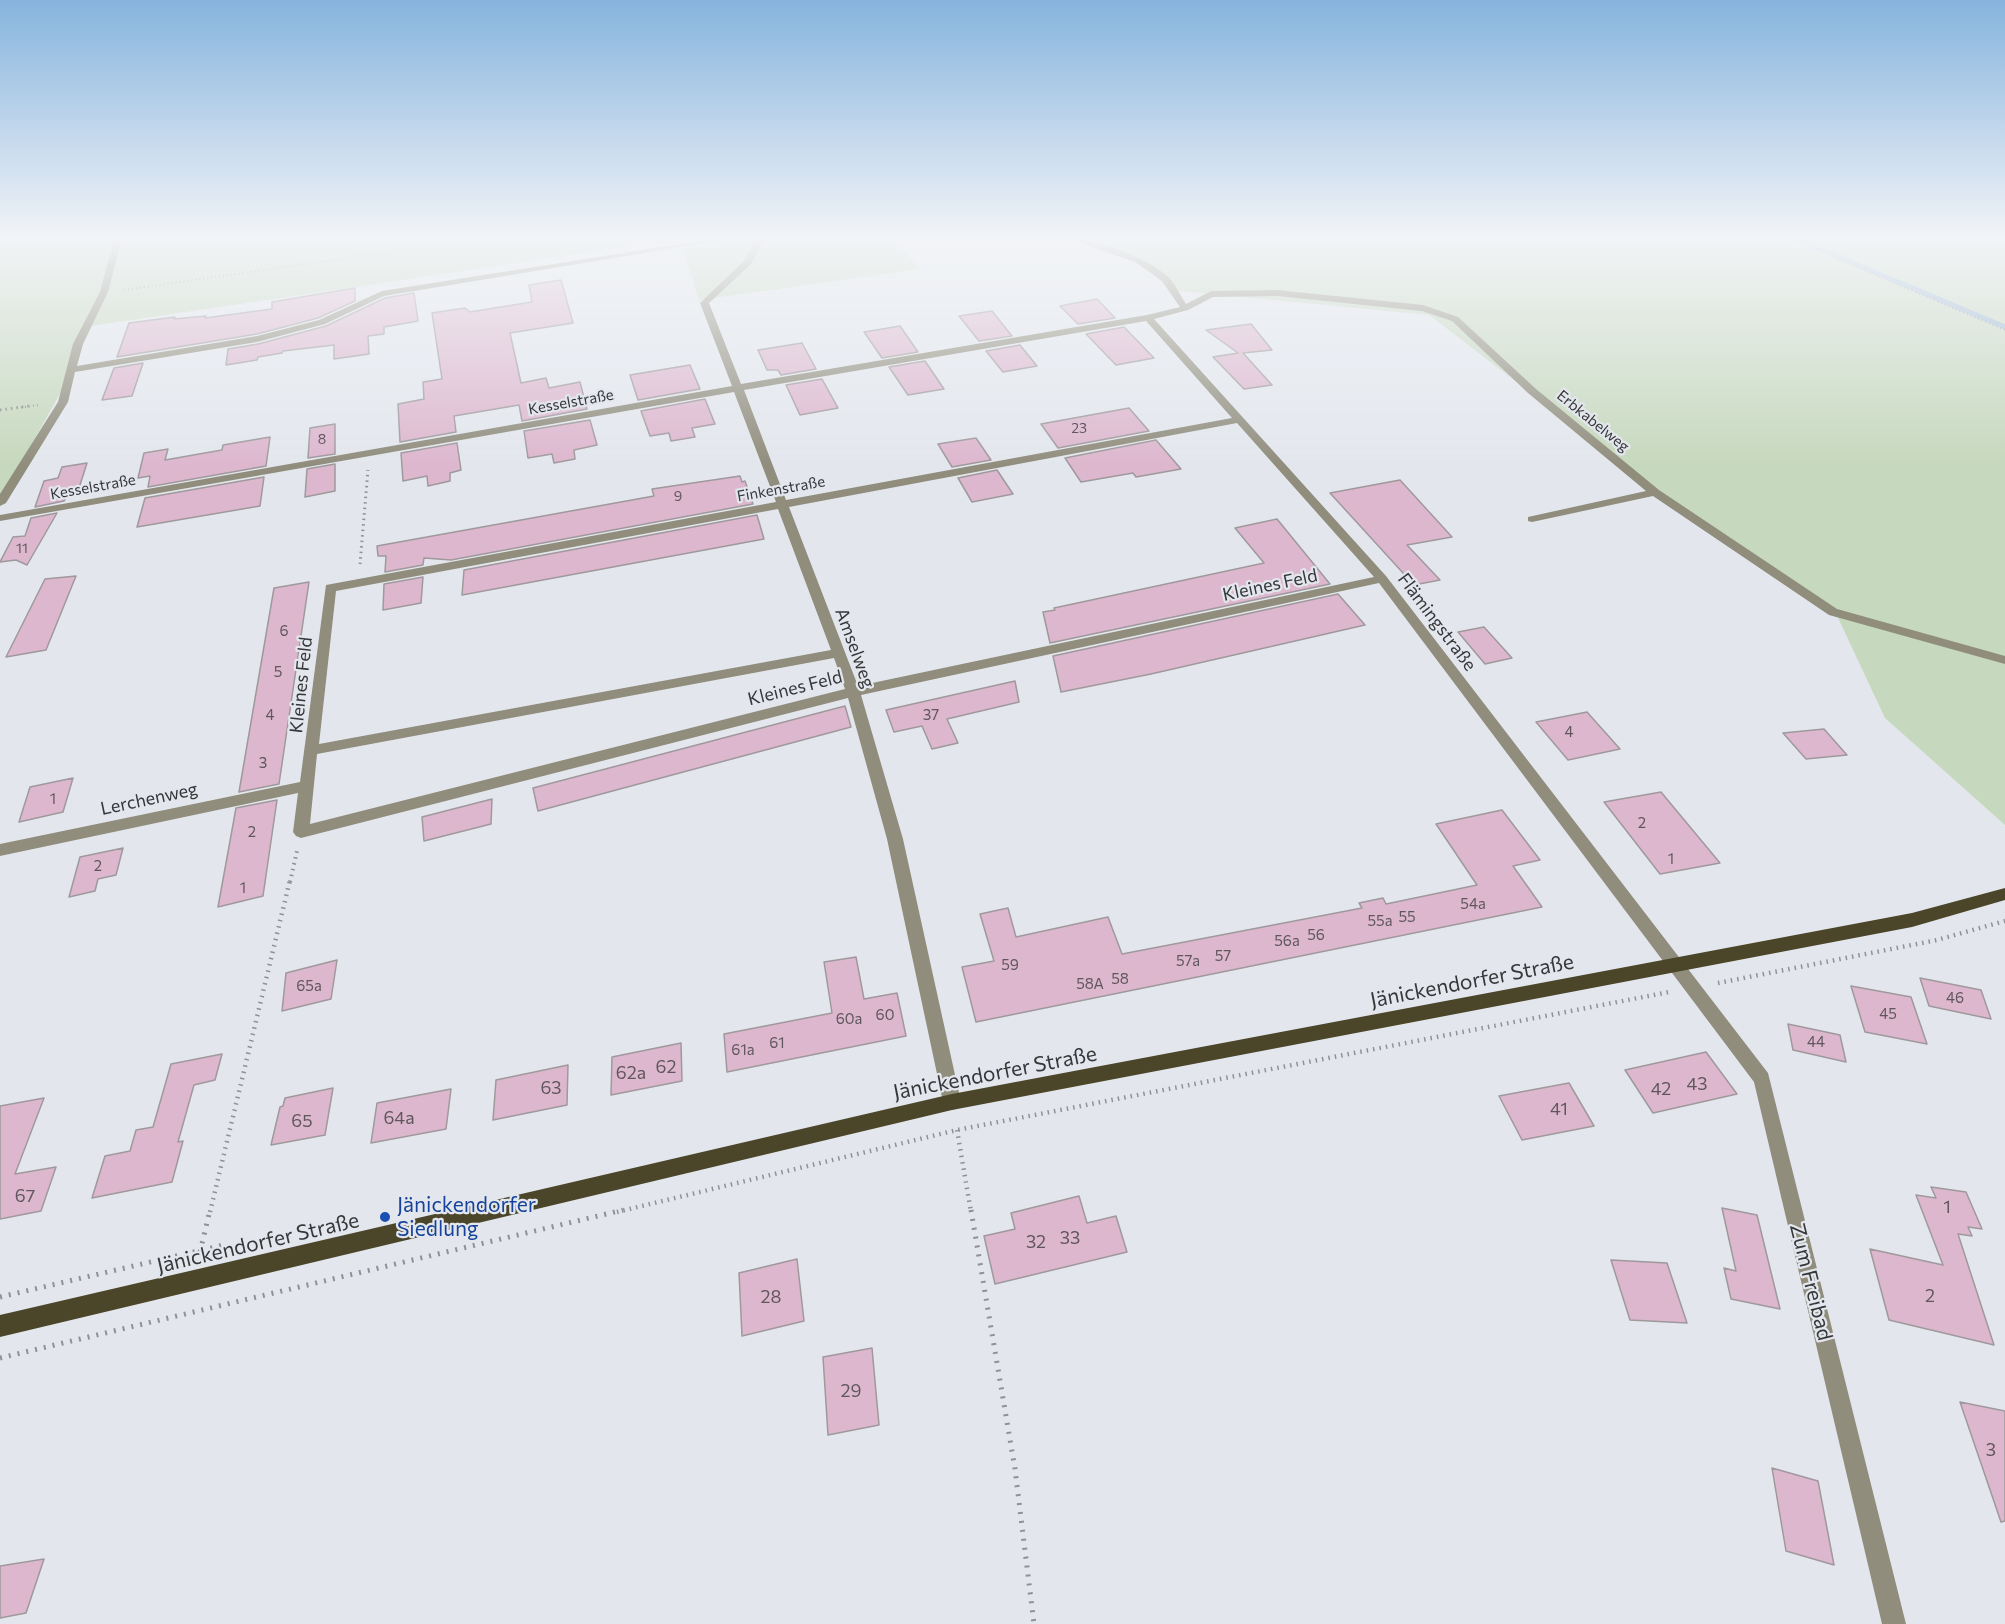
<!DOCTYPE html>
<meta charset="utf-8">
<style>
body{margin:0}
canvas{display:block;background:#e3e7ed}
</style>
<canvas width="2005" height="1624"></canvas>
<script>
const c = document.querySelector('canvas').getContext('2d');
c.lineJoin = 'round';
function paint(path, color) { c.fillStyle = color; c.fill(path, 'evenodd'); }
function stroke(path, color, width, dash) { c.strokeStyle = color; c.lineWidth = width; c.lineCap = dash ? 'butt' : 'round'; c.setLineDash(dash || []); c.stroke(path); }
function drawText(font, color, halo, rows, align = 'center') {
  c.font = font + ' Commissioner,sans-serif'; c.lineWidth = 4.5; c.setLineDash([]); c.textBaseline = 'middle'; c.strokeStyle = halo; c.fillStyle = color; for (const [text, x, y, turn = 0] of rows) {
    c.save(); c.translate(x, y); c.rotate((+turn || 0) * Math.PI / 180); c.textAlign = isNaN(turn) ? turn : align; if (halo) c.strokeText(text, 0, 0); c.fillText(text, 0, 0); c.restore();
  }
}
const green = new Path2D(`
 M 0,239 L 680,239 L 84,327 L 73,370 L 0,501 Z
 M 715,239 L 893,239 L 920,269 L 699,300 L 682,245 Z
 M 1087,239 L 2005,239 L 2005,825 L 1885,718 L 1833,607 L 1762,564 L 1653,486 L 1429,315 L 1169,290 L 1137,256 Z`);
const stream = new Path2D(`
 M 1796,239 L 2005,327`);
const building = new Path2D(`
 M 561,280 L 573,323 L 510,333 L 521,383 L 546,378 L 549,388 L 580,382 L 587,409 L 522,421 L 519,405 L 454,416 L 456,432 L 400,442 L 398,404 L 424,399 L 423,382 L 442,379 L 432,313 L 465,308 L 470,312 L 532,302 L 529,285 Z
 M 355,288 L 355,301 L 318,318 L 257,334 L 117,357 L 129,323 L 175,317 L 174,319 L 206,316 L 205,318 L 272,309 L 272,302 Z
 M 414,293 L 418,321 L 384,327 L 384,334 L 368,336 L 369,354 L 334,359 L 334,345 L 283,351 L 282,353 L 258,357 L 257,360 L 226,365 L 228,349 L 258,344 L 326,326 L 385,298 Z
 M 1097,299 L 1115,318 L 1078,324 L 1060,306 Z
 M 992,311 L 1012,336 L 979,341 L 959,316 Z
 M 1251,324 L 1272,350 L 1243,353 L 1272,385 L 1244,389 L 1213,357 L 1238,353 L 1206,330 Z
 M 900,326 L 918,352 L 882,358 L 864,332 Z
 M 1124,327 L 1154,358 L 1116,365 L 1086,334 Z
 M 802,343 L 816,369 L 781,375 L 778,370 L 767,370 L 758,350 Z
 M 1020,345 L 1037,366 L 1003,372 L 986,351 Z
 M 925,361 L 944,389 L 908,395 L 889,367 Z
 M 143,363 L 132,396 L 102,400 L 114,368 Z
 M 690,365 L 700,389 L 638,400 L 630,375 Z
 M 822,379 L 838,408 L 800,415 L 786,385 Z
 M 705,399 L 715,424 L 692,428 L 695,437 L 671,441 L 669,433 L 650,436 L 641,411 Z
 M 1129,408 L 1149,431 L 1058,448 L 1041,424 Z
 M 590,420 L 597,445 L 574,450 L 575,459 L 554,463 L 552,454 L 528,458 L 524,431 Z
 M 335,424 L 335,454 L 308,458 L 310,428 Z
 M 270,437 L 266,466 L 148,487 L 150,476 L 138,478 L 144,453 L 168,449 L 165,460 L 222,450 L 223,445 Z
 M 976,438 L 991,460 L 952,467 L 938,444 Z
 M 1156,440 L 1181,469 L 1136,477 L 1133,473 L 1081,482 L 1065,458 Z
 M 457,443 L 461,470 L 450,473 L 450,481 L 428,486 L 427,476 L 403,481 L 401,453 Z
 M 87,463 L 79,488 L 71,489 L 64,501 L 35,507 L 44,481 L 58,478 L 62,467 Z
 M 335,464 L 335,491 L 305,497 L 307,469 Z
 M 997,470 L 1013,494 L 972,502 L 958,478 Z
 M 740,476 L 742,482 L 745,481 L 753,504 L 451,560 L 424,558 L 423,565 L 385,572 L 386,556 L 378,556 L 377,546 L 654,496 L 652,489 Z
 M 264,477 L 260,506 L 137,527 L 145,498 Z
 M 1400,480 L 1452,537 L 1407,545 L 1440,580 L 1414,585 L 1330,493 Z
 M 57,513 L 27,565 L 16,560 L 0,562 L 13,537 L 25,536 L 31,518 Z
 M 757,515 L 764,539 L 462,595 L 464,570 Z
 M 1277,519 L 1330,584 L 1050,643 L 1043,612 L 1055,610 L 1054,608 L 1264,563 L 1235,528 Z
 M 76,576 L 46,650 L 6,657 L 45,579 Z
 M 423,577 L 421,603 L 383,610 L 384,584 Z
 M 309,582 L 279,784 L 239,792 L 274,588 Z
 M 1338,594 L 1365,625 L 1151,674 L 1061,692 L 1053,656 Z
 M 1484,627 L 1512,658 L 1485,664 L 1458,632 Z
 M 1015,681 L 1019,702 L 947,719 L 958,743 L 932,749 L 922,726 L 894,732 L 886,710 Z
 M 845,706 L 851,727 L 538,811 L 533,788 Z
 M 1587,712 L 1620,749 L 1568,760 L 1536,722 Z
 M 1824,729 L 1847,755 L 1806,759 L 1783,733 Z
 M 73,778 L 63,812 L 19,822 L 30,787 Z
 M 1661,792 L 1720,863 L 1660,874 L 1604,802 Z
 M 492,799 L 491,824 L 424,841 L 422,817 Z
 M 277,800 L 263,896 L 218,907 L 236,808 Z
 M 1502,810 L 1540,860 L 1513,866 L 1542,907 L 976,1022 L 962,967 L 994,961 L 980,914 L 1008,908 L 1016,937 L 1108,917 L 1122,954 L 1362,908 L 1359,903 L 1383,898 L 1386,904 L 1477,885 L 1436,824 Z
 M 123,848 L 116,875 L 98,879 L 95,891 L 69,897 L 80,857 Z
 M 856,957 L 864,999 L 897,993 L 906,1036 L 727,1072 L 724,1034 L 832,1013 L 824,962 Z
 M 337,960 L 331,999 L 282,1011 L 286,973 Z
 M 1920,978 L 1981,990 L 1991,1019 L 1929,1006 Z
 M 1851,986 L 1911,997 L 1927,1044 L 1865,1032 Z
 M 1788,1024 L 1840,1035 L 1846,1062 L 1793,1050 Z
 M 681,1043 L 682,1081 L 611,1095 L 612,1057 Z
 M 1706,1052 L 1737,1094 L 1653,1113 L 1625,1070 Z
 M 222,1054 L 215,1080 L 194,1085 L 178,1142 L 183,1141 L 172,1182 L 92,1198 L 105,1156 L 130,1151 L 136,1130 L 153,1127 L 171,1064 Z
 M 568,1065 L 567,1105 L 493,1120 L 496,1080 Z
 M 1569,1083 L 1594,1126 L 1522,1140 L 1499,1096 Z
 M 333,1088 L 325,1135 L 271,1145 L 280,1107 L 283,1106 L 285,1098 Z
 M 451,1089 L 446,1129 L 371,1143 L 377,1103 Z
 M 44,1098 L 15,1174 L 56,1167 L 41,1211 L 0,1219 L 0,1106 Z
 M 1931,1187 L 1966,1192 L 1982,1229 L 1968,1227 L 1972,1236 L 1958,1234 L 1994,1345 L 1889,1320 L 1870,1249 L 1943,1265 L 1916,1195 L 1936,1198 Z
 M 1079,1196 L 1087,1223 L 1116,1216 L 1127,1252 L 995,1284 L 984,1236 L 1015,1229 L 1011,1213 Z
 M 1722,1208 L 1757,1215 L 1780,1309 L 1731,1299 L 1724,1268 L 1736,1271 Z
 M 797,1259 L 804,1321 L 742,1336 L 739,1273 Z
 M 1611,1260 L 1667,1263 L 1687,1323 L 1630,1320 Z
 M 872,1348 L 879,1425 L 828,1435 L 823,1357 Z
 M 1960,1402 L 2005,1411 L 2005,1521 L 2001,1522 Z
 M 1772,1468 L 1818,1481 L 1834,1565 L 1786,1551 Z
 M 44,1559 L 26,1613 L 0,1618 L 0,1566 Z`);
const pathFar4 = new Path2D(`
 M 1790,239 L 2005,330
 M 124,290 L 483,239
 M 17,408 L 39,405`);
const pathFar3 = new Path2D(`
 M 0,410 L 29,406
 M 360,564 L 368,470`);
const pathFar2 = new Path2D(`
 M 290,882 L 297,851`);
const pathFar1 = new Path2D(`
 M 1718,983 L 1937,940 L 2005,921
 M 957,1130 L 971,1212
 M 210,1212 L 290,880
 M 617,1212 L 957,1130 L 1669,992`);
const path = new Path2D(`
 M 971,1210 L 1015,1469 L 1034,1624
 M 200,1252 L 210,1210
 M 0,1297 L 228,1244
 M 0,1358 L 623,1210`);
const minor = new Path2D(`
 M 114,239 L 122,239 L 108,292 L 83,344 L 77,366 L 257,336 L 319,320 L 382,291 L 712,239 L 729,239 L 384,296 L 325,324 L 257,342 L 75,372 L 68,402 L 6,503 L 0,506 L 0,494 L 58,402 L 73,344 L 100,292 Z
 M 756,239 L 764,239 L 751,264 L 709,303 L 741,384 L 1147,315 L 1180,307 L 1162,281 L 1135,262 L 1070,239 C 1098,239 1146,257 1167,276 C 1175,283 1180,295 1186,304 L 1211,291 L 1277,290 L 1423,305 L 1458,317 L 1536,389 L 1659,490 L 1837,609 L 2005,656 L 2005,664 L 1829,615 L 1653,496 L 1532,522 L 1528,521 L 1528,517 L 1646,491 L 1528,393 L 1452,321 L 1422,311 L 1277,296 L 1213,297 L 1188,310 L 1154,319 L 1386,576 L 1768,1073 L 1906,1624 L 1882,1624 L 1754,1082 L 1379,583 L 861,695 L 903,839 L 961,1102 L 959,1108 L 952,1110 L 945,1108 L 943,1102 L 887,839 L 848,698 L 301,838 L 296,836 L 293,832 L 298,793 L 0,856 L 0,844 L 300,782 L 326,585 L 776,502 L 734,392 L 0,521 L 0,515 L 732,386 L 700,303 L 744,261 ZM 1146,321 L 1232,418 L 786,500 L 744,390 ZM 1237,423 L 1374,577 L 858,686 L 789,507 ZM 778,509 L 831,650 L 319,744 L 336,591 ZM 834,658 L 845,689 L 310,824 L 317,754 Z`);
const major = new Path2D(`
 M 2005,888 L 2005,900 L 1912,927 L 952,1110 L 0,1337 L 0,1315 L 952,1094 L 1912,913 Z`);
const markers = [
 [385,1217,6,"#1a4fb4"]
];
const farNumbernames = [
 ["23",1079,428],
 ["8",322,439],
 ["9",678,496],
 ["11",22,548]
];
const farStreetnames = [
 ["Kesselstraße",571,402,-10],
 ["Erbkabelweg",1593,421,39],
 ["Kesselstraße",93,487,-10],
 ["Finkenstraße",781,489,-10]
];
const numberNames = [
 ["6",284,631],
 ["5",278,672],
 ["4",270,715],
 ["37",931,715],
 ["4",1569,732],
 ["3",263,763],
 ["1",53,799],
 ["2",1642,823],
 ["2",252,832],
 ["1",1671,859],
 ["2",98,866],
 ["1",243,888],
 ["54a",1473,904],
 ["55",1407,917],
 ["55a",1380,921],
 ["56",1316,935],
 ["56a",1287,941],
 ["57",1223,956],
 ["57a",1188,961],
 ["59",1010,965],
 ["58",1120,979],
 ["58A",1090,984],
 ["65a",309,986],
 ["46",1955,998],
 ["45",1888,1014],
 ["60",885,1015],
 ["60a",849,1019],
 ["44",1816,1042],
 ["61",777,1043],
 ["61a",743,1050]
];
const streetNames = [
 ["Kleines Feld",1270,585,-12],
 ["Flämingstraße",1437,622,53],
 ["Amselweg",855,648,70],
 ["Kleines Feld",301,685,-84],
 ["Kleines Feld",795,688,-14],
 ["Lerchenweg",149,799,-12]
];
const nearNumbernames = [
 ["62",666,1067],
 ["62a",631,1073],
 ["43",1697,1084],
 ["63",551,1088],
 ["42",1661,1089],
 ["41",1559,1109],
 ["64a",399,1118],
 ["65",302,1121],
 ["67",25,1196],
 ["1",1947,1207],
 ["33",1070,1238],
 ["32",1036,1242],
 ["2",1930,1296],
 ["28",771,1297],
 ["29",851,1391],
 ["3",1991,1450]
];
const nearStreetnames = [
 ["Jänickendorfer Straße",1472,981,-11],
 ["Jänickendorfer Straße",995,1073,-11],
 ["Jänickendorfer Straße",258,1243,-13],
 ["Zum Freibad",1811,1282,76]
];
const nearTransitnames = [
 ["Jänickendorfer",397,1205],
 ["Siedlung",397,1229]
];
paint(green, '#c6d8bd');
stroke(stream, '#94b4cf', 5);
paint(building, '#ddb7ce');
stroke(building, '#9f999c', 1.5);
stroke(pathFar4, '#8e9195', 2, [1, 3]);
stroke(pathFar3, '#8e9195', 3, [1.5, 4]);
stroke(pathFar2, '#8e9195', 4, [1.5, 4.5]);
stroke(pathFar1, '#8e9195', 4.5, [1.5, 5]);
stroke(path, '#8e9195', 5, [2, 7]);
paint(minor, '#908d7d');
paint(major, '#4b4529');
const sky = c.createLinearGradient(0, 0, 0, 466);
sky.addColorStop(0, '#86b4de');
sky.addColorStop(0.51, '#f2f4f7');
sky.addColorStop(1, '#f2f4f700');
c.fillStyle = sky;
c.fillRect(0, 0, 2005, 466);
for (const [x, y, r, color] of markers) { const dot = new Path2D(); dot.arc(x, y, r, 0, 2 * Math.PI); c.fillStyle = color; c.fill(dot); stroke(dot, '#e3e7ed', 2); }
drawText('14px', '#60575e', null, farNumbernames);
drawText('15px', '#363739', '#e3e7ed', farStreetnames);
drawText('15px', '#60575e', null, numberNames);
drawText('18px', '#363739', '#e3e7ed', streetNames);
drawText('18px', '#60575e', null, nearNumbernames);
drawText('21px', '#363739', '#e3e7ed', nearStreetnames);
drawText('21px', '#164399', '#e3e7ed', nearTransitnames, 'left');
</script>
